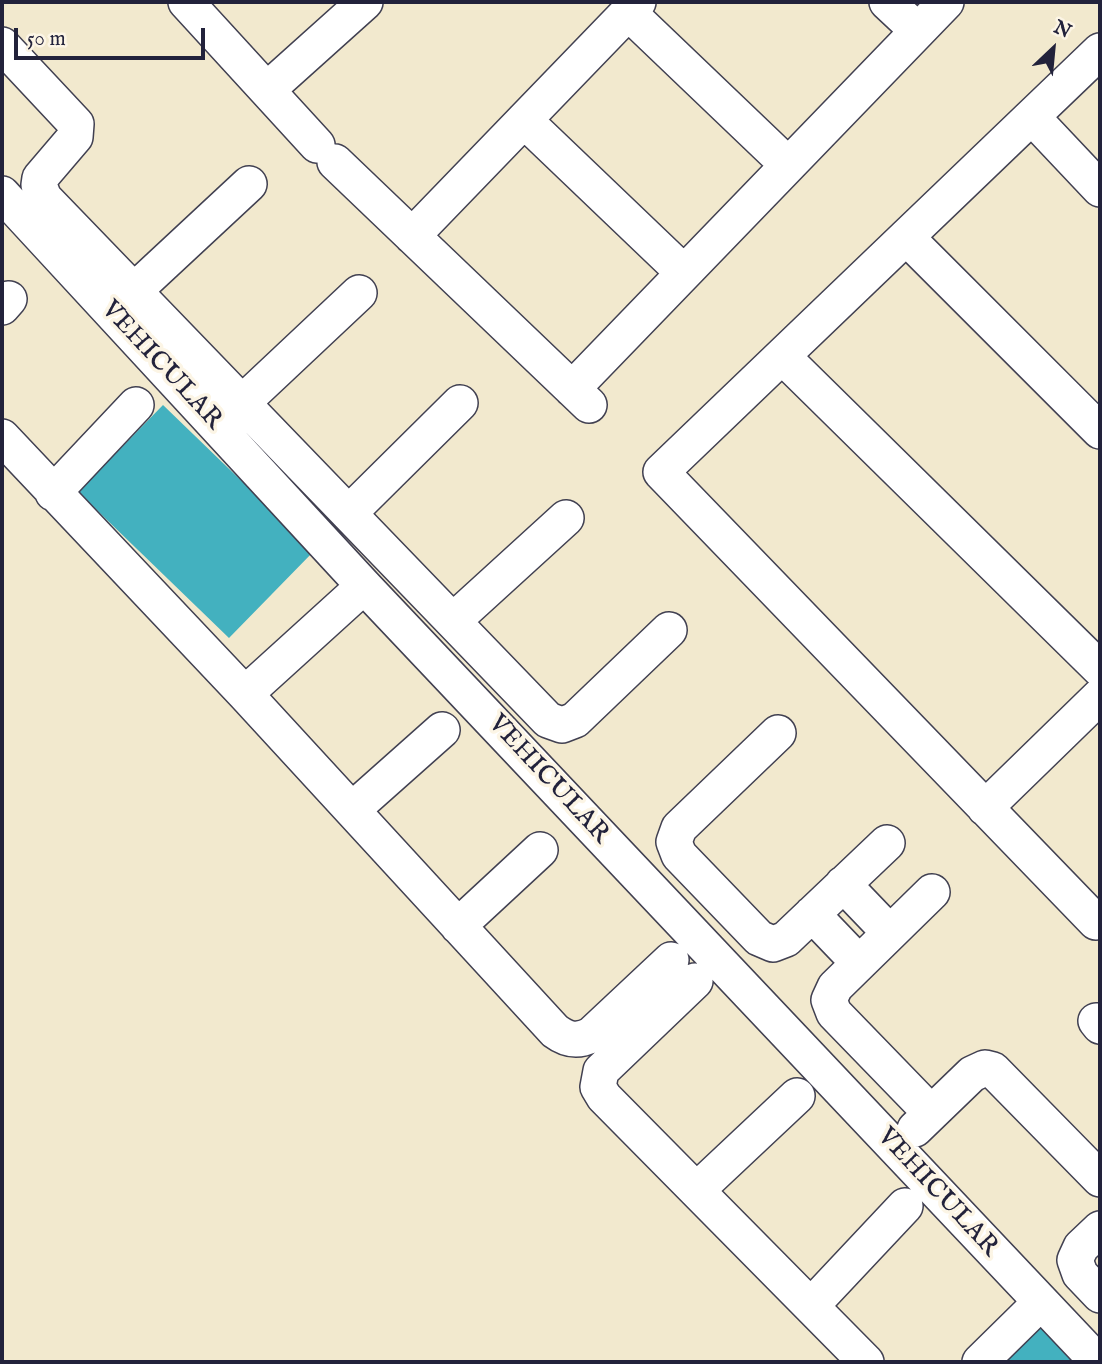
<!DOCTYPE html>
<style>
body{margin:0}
#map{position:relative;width:1102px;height:1364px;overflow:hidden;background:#f2e9ce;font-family:"IM FELL English",serif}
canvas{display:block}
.frame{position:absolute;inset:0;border:4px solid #22223b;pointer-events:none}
.north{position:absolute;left:1018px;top:14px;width:70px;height:70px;-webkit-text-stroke:5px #fcf5e5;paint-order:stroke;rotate:26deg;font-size:19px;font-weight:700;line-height:28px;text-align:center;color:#22223b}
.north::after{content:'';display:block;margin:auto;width:24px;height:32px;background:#22223b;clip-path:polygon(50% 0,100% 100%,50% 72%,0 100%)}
.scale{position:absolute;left:14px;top:28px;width:191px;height:32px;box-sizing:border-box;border:4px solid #22223b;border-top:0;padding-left:9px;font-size:21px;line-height:24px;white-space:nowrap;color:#22223b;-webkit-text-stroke:5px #fcf5e5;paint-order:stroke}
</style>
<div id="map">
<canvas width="1102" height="1364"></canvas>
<div class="frame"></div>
<div class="north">N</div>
<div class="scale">50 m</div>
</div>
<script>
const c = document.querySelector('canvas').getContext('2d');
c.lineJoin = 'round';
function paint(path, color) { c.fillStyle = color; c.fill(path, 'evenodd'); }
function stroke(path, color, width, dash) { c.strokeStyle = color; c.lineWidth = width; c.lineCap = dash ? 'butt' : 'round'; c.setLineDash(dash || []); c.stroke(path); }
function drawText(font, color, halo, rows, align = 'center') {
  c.font = font + ' "IM FELL English",serif'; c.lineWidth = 7; c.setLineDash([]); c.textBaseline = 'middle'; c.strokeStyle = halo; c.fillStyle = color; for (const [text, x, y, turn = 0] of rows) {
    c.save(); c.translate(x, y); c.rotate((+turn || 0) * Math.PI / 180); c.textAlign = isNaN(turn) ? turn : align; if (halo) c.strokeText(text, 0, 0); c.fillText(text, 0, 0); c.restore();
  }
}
const water = new Path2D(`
 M 163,405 L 314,551 L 229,638 L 78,492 Z
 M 1040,1323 L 1076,1362 L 997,1362 Z`);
const minor = new Path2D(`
 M 186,2 L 317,145
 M 887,2 L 918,31
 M 628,12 L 788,165
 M 2,45 L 76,124 L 75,137 L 40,178 L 39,185 L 44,198 L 548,720 L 562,725 L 575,720 L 669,630
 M 1100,51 L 661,472 L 1096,922 L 1100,918
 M 267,90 L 365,2
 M 1032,117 L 1100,189
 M 524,120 L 684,273
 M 335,162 L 589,405
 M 2,194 L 364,586 L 1098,1362
 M 412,236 L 638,2
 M 906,237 L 1100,431
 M 134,291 L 249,184
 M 2,307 L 9,299
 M 782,356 L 1100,669
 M 572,389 L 946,2
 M 242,403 L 359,293
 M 2,437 L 245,694 L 555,1031 C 567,1040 577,1042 591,1035 L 671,960
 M 53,493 L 136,405
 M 349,513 L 460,403
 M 453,621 L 566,518
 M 245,694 L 364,586
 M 778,733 L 679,828 L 674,842 L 679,855 L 759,938 L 773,944 L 786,939 L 887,843
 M 985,808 L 1100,696
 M 352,810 L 442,730
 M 843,884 L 890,933
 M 812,914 L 859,963
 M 458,926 L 540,850
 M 695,981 L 601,1071 L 598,1087 L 604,1097 L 866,1362
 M 1096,1021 L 1100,1026
 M 931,1113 L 834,1013 L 829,1000 L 835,987 L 932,892
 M 915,1129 L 972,1074 L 985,1068 L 993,1070 L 1100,1179
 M 697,1190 L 797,1096
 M 1100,1229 L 1081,1247 L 1075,1260 L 1080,1274 L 1100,1295
 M 811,1306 L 905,1206
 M 980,1362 L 1041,1302`);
const streetNames = [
 ["VEHICULAR",161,366,47],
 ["VEHICULAR",548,780,47],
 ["VEHICULAR",937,1193,47]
];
paint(water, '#43b1bf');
stroke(minor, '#414051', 38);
stroke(minor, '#fff', 35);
drawText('26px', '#22223b', '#fcf5e5', streetNames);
</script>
